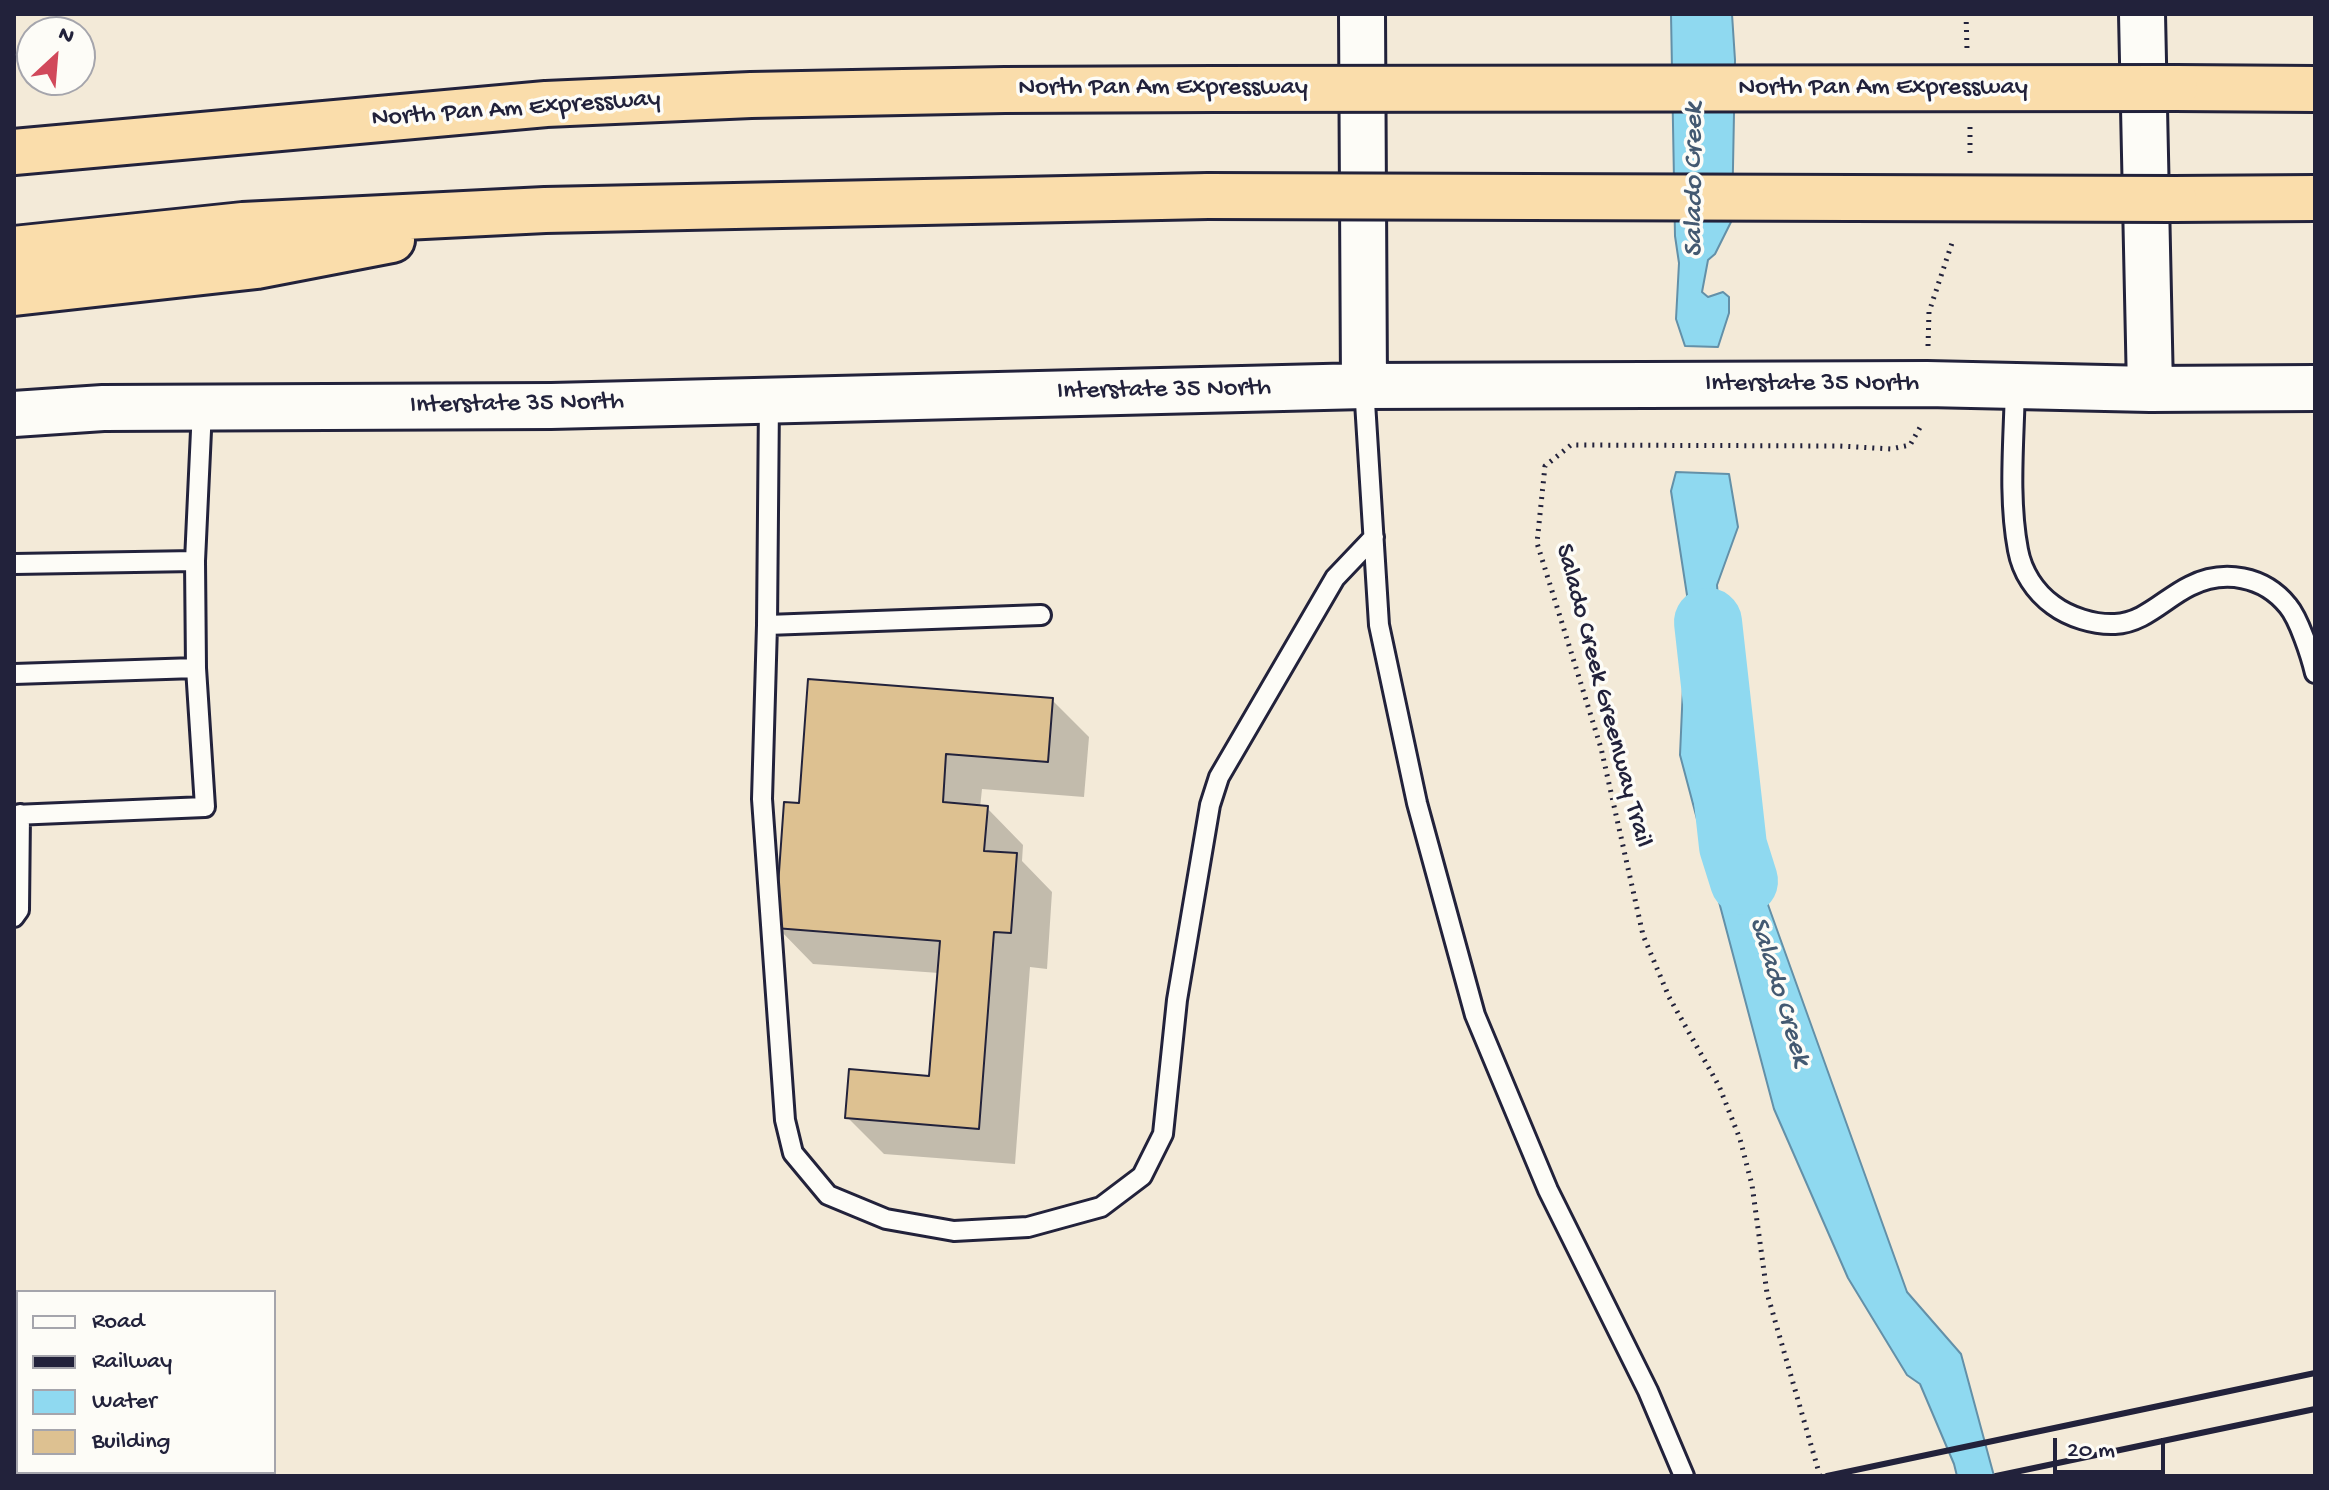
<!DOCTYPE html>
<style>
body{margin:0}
#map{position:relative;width:2329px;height:1490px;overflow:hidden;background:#f3ead8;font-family:"Gochi Hand",sans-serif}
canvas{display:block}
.frame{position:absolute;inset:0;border:16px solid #22223b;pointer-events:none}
.legend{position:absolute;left:16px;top:1290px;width:260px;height:184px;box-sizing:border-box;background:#fdfcf7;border:2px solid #a5a5ac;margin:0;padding:10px 14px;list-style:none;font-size:24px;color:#22223b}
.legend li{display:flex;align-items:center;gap:16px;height:40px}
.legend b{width:40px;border:2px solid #a5a5ac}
.north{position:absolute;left:16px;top:16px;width:80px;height:80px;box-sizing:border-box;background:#fdfcf7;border:2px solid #a5a5ac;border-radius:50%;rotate:26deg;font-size:22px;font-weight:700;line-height:32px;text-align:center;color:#22223b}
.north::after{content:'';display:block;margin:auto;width:28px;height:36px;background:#d1495b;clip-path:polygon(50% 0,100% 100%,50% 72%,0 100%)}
.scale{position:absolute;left:2053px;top:1438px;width:112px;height:36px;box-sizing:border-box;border:4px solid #22223b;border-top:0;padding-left:10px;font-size:24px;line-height:28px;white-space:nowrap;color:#22223b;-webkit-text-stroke:6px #fdfcf7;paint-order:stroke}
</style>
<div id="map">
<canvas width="2329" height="1490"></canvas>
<div class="frame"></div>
<ul class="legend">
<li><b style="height:10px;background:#fdfcf7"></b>Road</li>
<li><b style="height:10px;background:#22223b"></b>Railway</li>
<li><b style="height:22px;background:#8fd9f0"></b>Water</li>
<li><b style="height:22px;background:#ddc191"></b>Building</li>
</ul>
<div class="north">N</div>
<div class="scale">20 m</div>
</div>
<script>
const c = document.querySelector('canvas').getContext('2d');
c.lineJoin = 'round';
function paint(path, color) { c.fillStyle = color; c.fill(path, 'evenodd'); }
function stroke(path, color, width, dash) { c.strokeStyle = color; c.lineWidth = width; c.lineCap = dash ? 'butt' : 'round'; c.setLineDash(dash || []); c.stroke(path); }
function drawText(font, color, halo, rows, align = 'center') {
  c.font = font + ' "Gochi Hand",sans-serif'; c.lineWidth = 7; c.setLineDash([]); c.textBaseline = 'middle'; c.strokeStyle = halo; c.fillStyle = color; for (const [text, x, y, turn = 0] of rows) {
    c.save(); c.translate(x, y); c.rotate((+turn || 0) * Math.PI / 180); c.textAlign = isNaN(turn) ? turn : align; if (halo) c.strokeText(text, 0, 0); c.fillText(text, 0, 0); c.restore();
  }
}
const water = new Path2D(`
 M 1671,14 L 1732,14 L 1735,60 L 1732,220 L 1715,254 L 1708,260 L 1702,292 L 1708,297 L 1723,292 L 1729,297 L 1729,313 L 1718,347 L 1685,346 L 1676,319 L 1679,263 L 1675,236 Z
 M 1676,472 L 1729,474 L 1738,527 L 1717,585 L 1725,690 L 1711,746 L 1907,1292 L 1961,1354 L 1994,1476 L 1957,1476 L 1954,1464 L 1920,1384 L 1907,1375 L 1848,1278 L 1774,1109 L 1680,755 L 1687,595 L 1671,491 Z`);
const shadow = new Path2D(`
 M 1052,700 L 1089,737 L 1084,797 L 982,789 L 980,808 L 987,808 L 1023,845 L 1022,861 L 1052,892 L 1047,969 L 1030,967 L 1015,1164 L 884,1154 L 847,1117 L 931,1078 L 939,973 L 813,964 L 777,927 L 801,806 Z`);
const river = new Path2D(`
 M 1708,622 L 1733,846 L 1744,881`);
const building = new Path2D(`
 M 808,679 L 1053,698 L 1048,762 L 946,754 L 943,802 L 988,806 L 984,851 L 1017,853 L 1011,933 L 994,932 L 979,1129 L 845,1118 L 849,1069 L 929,1076 L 940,941 L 775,928 L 784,802 L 799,803 Z`);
const path = new Path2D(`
 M 1966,14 L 1967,49
 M 1970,127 L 1970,157
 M 1928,346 L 1929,312 L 1953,240
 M 1820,1476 L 1767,1293 L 1752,1185 L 1740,1139 L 1719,1086 L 1669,997 L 1643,935 L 1601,748 L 1537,543 L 1545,466 L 1571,445 L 1840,446 L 1891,449 L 1910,445 L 1922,424`);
const lane = new Path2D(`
 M 1364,386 L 1379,625 L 1417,803 L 1475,1015 L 1548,1190 L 1648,1391 L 1684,1476
 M 2015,386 C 2014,440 2008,497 2018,550 C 2022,572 2035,592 2053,605 C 2069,617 2094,625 2115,624 C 2144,623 2165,598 2190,586 C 2224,569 2264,576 2288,606 C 2299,619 2311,656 2315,673
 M 769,400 L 767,625 L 1041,615
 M 195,561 L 202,409
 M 14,564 L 195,561 L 196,668
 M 767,625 L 762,799 L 785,1120 L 793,1153 L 828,1195 L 886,1219 L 954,1231 L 1028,1227 L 1101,1207 L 1142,1176 L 1163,1134 L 1177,1000 L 1210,805 L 1219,777 L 1335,578 L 1374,537
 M 14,674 L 196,668 L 205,807 L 14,815
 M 14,917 L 19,910 L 20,814
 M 14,1375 L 18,1399
 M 30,1472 L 31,1476`);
const secondary = new Path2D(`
 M 1362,14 L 1364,386
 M 2142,14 L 2150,389
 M 14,414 L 103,408 L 551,406 L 1364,386 L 1927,384 L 2150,389 L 2315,388`);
const highway = new Path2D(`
 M 2175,88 L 2315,89
 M 14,152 L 546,104 L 751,95 L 1005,90 L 1213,89
 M 2174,199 L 2315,198
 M 14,249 L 243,225 L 545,210 L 1208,196
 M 14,293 L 257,266 L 392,240`);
const rail = new Path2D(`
 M 1827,1476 L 2315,1373
 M 1996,1476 L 2315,1409`);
const highwayBridge = new Path2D(`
 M 1213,89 L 2175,88
 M 1208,196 L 2174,199`);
const streetNames = [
 ["North Pan Am Expressway",1163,89],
 ["North Pan Am Expressway",1883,89],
 ["North Pan Am Expressway",516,110,-4],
 ["Interstate 35 North",1812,385],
 ["Interstate 35 North",1164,391,-1],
 ["Interstate 35 North",517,405,-1],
 ["Salado Creek Greenway Trail",1602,696,75]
];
const waterNames = [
 ["Salado Creek",1696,180,-90],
 ["Salado Creek",1778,992,73]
];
paint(water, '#8fd9f0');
stroke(water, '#6390a8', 2);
paint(shadow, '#0003');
stroke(river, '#8fd9f0', 68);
paint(building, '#ddc191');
stroke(building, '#22223b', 2);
stroke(lane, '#22223b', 24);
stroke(secondary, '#22223b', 50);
stroke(highway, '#22223b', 50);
stroke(path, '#22223b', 5, [2, 6]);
stroke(lane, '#fdfcf7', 18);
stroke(secondary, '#fdfcf7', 44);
stroke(highway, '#faddab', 44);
stroke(rail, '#22223b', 6);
stroke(highwayBridge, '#22223b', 50, []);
stroke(highwayBridge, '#faddab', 44);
drawText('26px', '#22223b', '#fdfcf7', streetNames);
drawText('italic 28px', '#435971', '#fdfcf7', waterNames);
</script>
